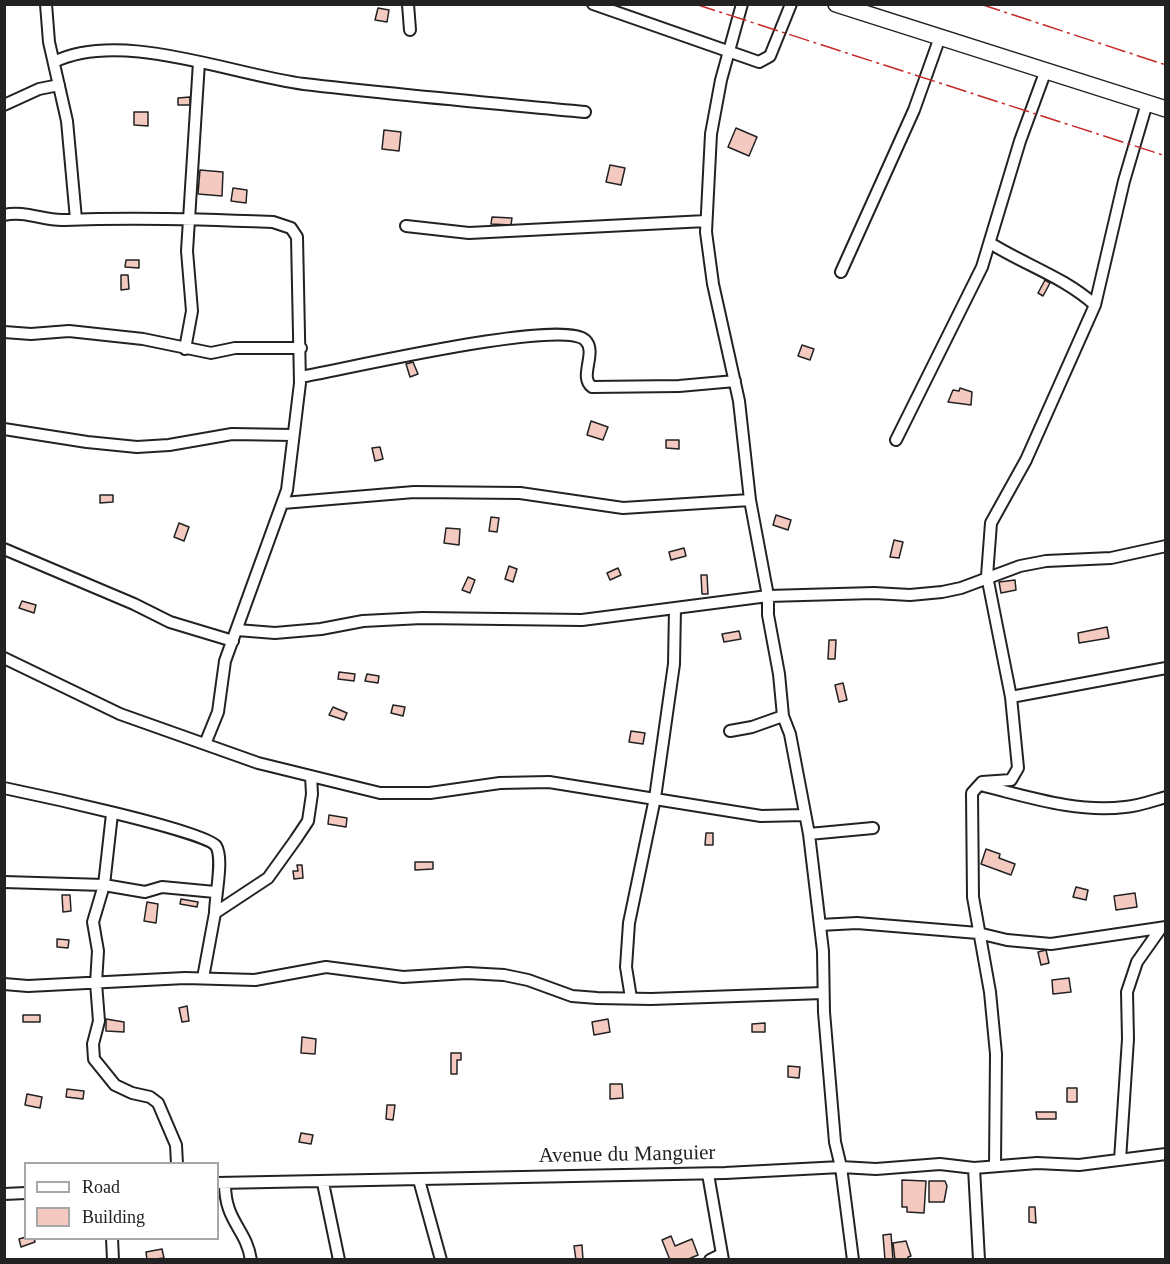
<!DOCTYPE html>
<style>
body{margin:0}
#map{position:relative;width:1170px;height:1264px;overflow:hidden;background:#fff;font-family:"Times New Roman",serif}
canvas{display:block}
.frame{position:absolute;inset:0;border:6px solid #222;pointer-events:none}
.legend{position:absolute;left:24px;top:1162px;width:195px;height:78px;box-sizing:border-box;background:#fff;border:2px solid #a7a7a7;margin:0;padding:8px 10px;list-style:none;font-size:18px;color:#222}
.legend li{display:flex;align-items:center;gap:12px;height:30px}
.legend b{width:30px;border:2px solid #a7a7a7}
</style>
<div id="map">
<canvas width="1170" height="1264"></canvas>
<div class="frame"></div>
<ul class="legend">
<li><b style="height:8px;background:#fff"></b>Road</li>
<li><b style="height:16px;background:#f3c9c0"></b>Building</li>
</ul>
</div>
<script>
const c = document.querySelector('canvas').getContext('2d');
c.lineJoin = 'round';
function paint(path, color) { c.fillStyle = color; c.fill(path, 'evenodd'); }
function stroke(path, color, width, dash) { c.strokeStyle = color; c.lineWidth = width; c.lineCap = dash ? 'butt' : 'round'; c.setLineDash(dash || []); c.stroke(path); }
function drawText(font, color, halo, rows, align = 'center') {
  c.font = font + ' "Times New Roman",serif'; c.lineWidth = 4.5; c.setLineDash([]); c.textBaseline = 'middle'; c.strokeStyle = halo; c.fillStyle = color; for (const [text, x, y, turn = 0] of rows) {
    c.save(); c.translate(x, y); c.rotate((+turn || 0) * Math.PI / 180); c.textAlign = isNaN(turn) ? turn : align; if (halo) c.strokeText(text, 0, 0); c.fillText(text, 0, 0); c.restore();
  }
}
const building = new Path2D(`
 M 378,8 L 389,10 L 387,22 L 375,20 Z
 M 190,97 L 190,105 L 178,105 L 178,98 Z
 M 134,112 L 148,112 L 148,126 L 134,125 Z
 M 736,128 L 757,137 L 749,156 L 728,147 Z
 M 384,130 L 401,132 L 399,151 L 382,149 Z
 M 610,165 L 625,168 L 621,185 L 606,182 Z
 M 200,170 L 223,172 L 222,196 L 198,194 Z
 M 233,188 L 247,190 L 246,203 L 231,201 Z
 M 492,217 L 512,218 L 511,225 L 491,224 Z
 M 126,260 L 139,260 L 139,268 L 125,267 Z
 M 121,275 L 128,275 L 129,289 L 121,290 Z
 M 1045,280 L 1050,283 L 1043,296 L 1038,293 Z
 M 802,345 L 814,349 L 810,360 L 798,356 Z
 M 413,362 L 418,374 L 410,377 L 406,364 Z
 M 960,388 L 972,392 L 971,405 L 948,402 L 953,390 L 959,391 Z
 M 591,421 L 608,427 L 603,440 L 587,435 Z
 M 666,440 L 679,440 L 679,449 L 666,448 Z
 M 380,447 L 383,459 L 375,461 L 372,448 Z
 M 100,495 L 113,495 L 113,502 L 100,503 Z
 M 776,515 L 791,520 L 788,530 L 773,525 Z
 M 491,517 L 499,518 L 497,532 L 489,531 Z
 M 179,523 L 189,527 L 184,541 L 174,537 Z
 M 446,528 L 460,529 L 459,545 L 444,543 Z
 M 894,540 L 903,542 L 899,558 L 890,557 Z
 M 684,548 L 686,556 L 671,560 L 669,552 Z
 M 509,566 L 517,569 L 513,582 L 505,579 Z
 M 618,568 L 621,575 L 610,580 L 607,573 Z
 M 701,575 L 707,575 L 708,594 L 702,594 Z
 M 468,577 L 475,580 L 470,593 L 462,590 Z
 M 1015,580 L 1016,590 L 1001,593 L 999,582 Z
 M 22,601 L 36,605 L 34,613 L 19,608 Z
 M 1107,627 L 1109,638 L 1079,643 L 1078,633 Z
 M 739,631 L 741,639 L 724,642 L 722,634 Z
 M 829,640 L 836,640 L 835,659 L 828,659 Z
 M 339,672 L 355,674 L 354,681 L 338,679 Z
 M 367,674 L 379,676 L 378,683 L 365,681 Z
 M 843,683 L 847,700 L 839,702 L 835,685 Z
 M 393,705 L 405,707 L 403,716 L 391,713 Z
 M 333,707 L 347,713 L 344,720 L 329,715 Z
 M 631,731 L 645,733 L 643,744 L 629,742 Z
 M 329,815 L 347,818 L 346,827 L 328,824 Z
 M 706,833 L 713,833 L 713,845 L 705,845 Z
 M 986,849 L 1000,854 L 999,858 L 1015,864 L 1011,875 L 981,864 Z
 M 415,862 L 433,862 L 433,869 L 415,870 Z
 M 297,865 L 302,865 L 303,878 L 294,879 L 293,871 L 298,871 Z
 M 1076,887 L 1088,890 L 1086,900 L 1073,897 Z
 M 1135,893 L 1137,907 L 1116,910 L 1114,896 Z
 M 62,895 L 70,895 L 71,911 L 63,912 Z
 M 181,899 L 198,902 L 197,907 L 180,904 Z
 M 147,902 L 158,904 L 156,923 L 144,921 Z
 M 57,939 L 69,940 L 68,948 L 57,947 Z
 M 1046,950 L 1049,963 L 1041,965 L 1038,952 Z
 M 1069,978 L 1071,992 L 1053,994 L 1052,980 Z
 M 187,1006 L 189,1021 L 182,1022 L 179,1008 Z
 M 23,1015 L 40,1015 L 40,1022 L 23,1022 Z
 M 106,1019 L 124,1022 L 124,1032 L 106,1031 Z
 M 608,1019 L 610,1032 L 594,1035 L 592,1022 Z
 M 765,1023 L 765,1032 L 752,1032 L 752,1024 Z
 M 302,1037 L 316,1039 L 315,1054 L 301,1053 Z
 M 451,1053 L 461,1053 L 461,1060 L 457,1060 L 457,1074 L 451,1074 Z
 M 788,1066 L 800,1067 L 799,1078 L 788,1077 Z
 M 610,1084 L 622,1084 L 623,1098 L 610,1099 Z
 M 1067,1088 L 1077,1088 L 1077,1102 L 1067,1102 Z
 M 67,1089 L 84,1091 L 83,1099 L 66,1097 Z
 M 27,1094 L 42,1097 L 40,1108 L 25,1105 Z
 M 387,1105 L 395,1105 L 393,1120 L 386,1119 Z
 M 1036,1112 L 1056,1112 L 1056,1119 L 1037,1119 Z
 M 301,1133 L 313,1135 L 311,1144 L 299,1142 Z
 M 902,1180 L 926,1181 L 924,1213 L 907,1212 L 907,1207 L 902,1207 Z
 M 929,1181 L 945,1181 L 947,1186 L 944,1202 L 929,1202 Z
 M 1029,1207 L 1035,1207 L 1036,1223 L 1029,1222 Z
 M 891,1234 L 893,1260 L 885,1260 L 883,1235 Z
 M 671,1236 L 675,1246 L 692,1239 L 698,1255 L 686,1260 L 670,1260 L 662,1240 Z
 M 26,1237 L 34,1238 L 35,1242 L 21,1247 L 19,1239 Z
 M 906,1241 L 911,1256 L 908,1257 L 908,1260 L 895,1260 L 893,1243 Z
 M 582,1245 L 583,1260 L 576,1260 L 574,1246 Z
 M 162,1249 L 164,1258 L 147,1260 L 146,1252 Z`);
const street = new Path2D(`
 M 46,4 L 49,42 L 67,121 L 76,219
 M 408,4 L 410,30
 M 593,4 L 759,62 L 770,56 L 791,4
 M 742,4 L 721,80 L 711,134 L 706,232 L 713,284 L 739,401 L 750,500 L 768,596 L 768,615 L 779,674 L 783,716 L 790,734 L 809,834 L 823,951 L 824,1012 L 835,1142 L 841,1167 L 853,1260
 M 54,62 C 121,29 233,75 304,84 C 398,95 491,103 585,112
 M 4,105 L 39,89 L 59,85
 M 4,215 C 25,210 44,221 64,220 C 134,217 203,219 273,222 L 291,228 L 297,237 L 300,383 L 287,490 L 225,661 L 218,712 L 205,744
 M 406,226 L 469,233 L 706,221
 M 990,243 C 1025,265 1064,277 1095,305
 M 841,272 L 914,110 L 940,37
 M 4,332 L 31,334 L 69,331 L 143,339 L 211,353 L 235,348 L 301,348
 M 185,349 L 192,311 L 187,251 L 199,62
 M 300,377 C 342,370 560,318 585,340 C 598,352 578,377 592,387 L 679,386 L 735,381
 M 4,429 L 87,442 L 137,447 L 169,445 L 232,434 L 293,435
 M 896,440 L 982,267 L 1020,141 L 1046,70
 M 283,503 L 414,492 L 520,493 L 623,508 L 750,500
 M 4,549 L 134,604 L 170,622 L 233,641
 M 237,630 L 275,633 L 321,629 L 363,621 L 422,618 L 582,620 L 675,608
 M 4,658 L 120,714 L 258,763 L 380,793 L 430,793 L 500,783 L 549,782 L 761,816 L 805,815
 M 1011,697 L 1166,668
 M 730,731 L 752,727 L 783,716
 M 984,786 C 1029,797 1077,813 1125,807 C 1139,806 1152,801 1166,797
 M 4,788 C 33,794 206,831 216,846 C 224,859 215,896 215,913
 M 112,814 L 104,885 L 93,922 L 98,951 L 96,983 L 99,1021 L 93,1044 L 94,1059 L 115,1085 L 132,1093 L 150,1097 L 158,1103 L 176,1145 L 177,1164
 M 809,834 L 873,828
 M 4,882 L 104,885 L 145,892 L 162,887 L 215,892
 M 820,925 L 857,923 L 978,933 L 1007,940 L 1051,944 L 1166,927
 M 203,978 L 215,913 L 268,878 L 296,839 L 308,821 L 312,794 L 311,776
 M 4,984 L 28,986 L 185,978 L 255,980 L 326,967 L 403,977 L 467,973 L 504,975 L 528,980 L 572,996 L 597,998 L 651,999 L 823,993
 M 631,998 L 626,967 L 629,923 L 655,798 L 674,664 L 675,608 L 768,596 L 874,593 L 910,595 L 942,592 L 961,588 L 1020,566 L 1046,561 L 1111,558 L 1166,546
 M 1120,1160 L 1128,1039 L 1127,992 L 1137,962 L 1161,928
 M 995,1166 L 996,1054 L 990,992 L 973,897 L 972,793 L 982,782 L 1011,780 L 1018,768 L 1011,697 L 987,576 L 991,523 L 1026,460 L 1095,305 L 1124,181 L 1147,103
 M 974,1168 L 979,1260
 M 708,1174 L 723,1260
 M 419,1180 L 441,1260
 M 218,1183 L 725,1173 L 841,1167 L 876,1169 L 940,1164 L 974,1168 L 1037,1163 L 1079,1165 L 1166,1154
 M 323,1183 L 339,1260
 M 225,1184 C 225,1222 246,1228 251,1260
 M 4,1194 L 26,1193
 M 112,1238 L 113,1260
 M 710,1260 L 722,1254`);
const secondary = new Path2D(`
 M 836,4 L 1166,109`);
const power = new Path2D(`
 M 695,4 L 1166,156
 M 980,4 L 1166,65`);
const streetNames = [
 ["Avenue du Manguier",627,1155,-1]
];
paint(building, '#f3c9c0');
stroke(building, '#222', 1.5);
stroke(street, '#222', 14);
stroke(secondary, '#222', 18);
stroke(street, '#fff', 10);
stroke(secondary, '#fff', 15);
stroke(power, '#c62828', 1.5, [21, 4.5, 3, 4.5]);
drawText('21px', '#222', '#fff', streetNames);
</script>
